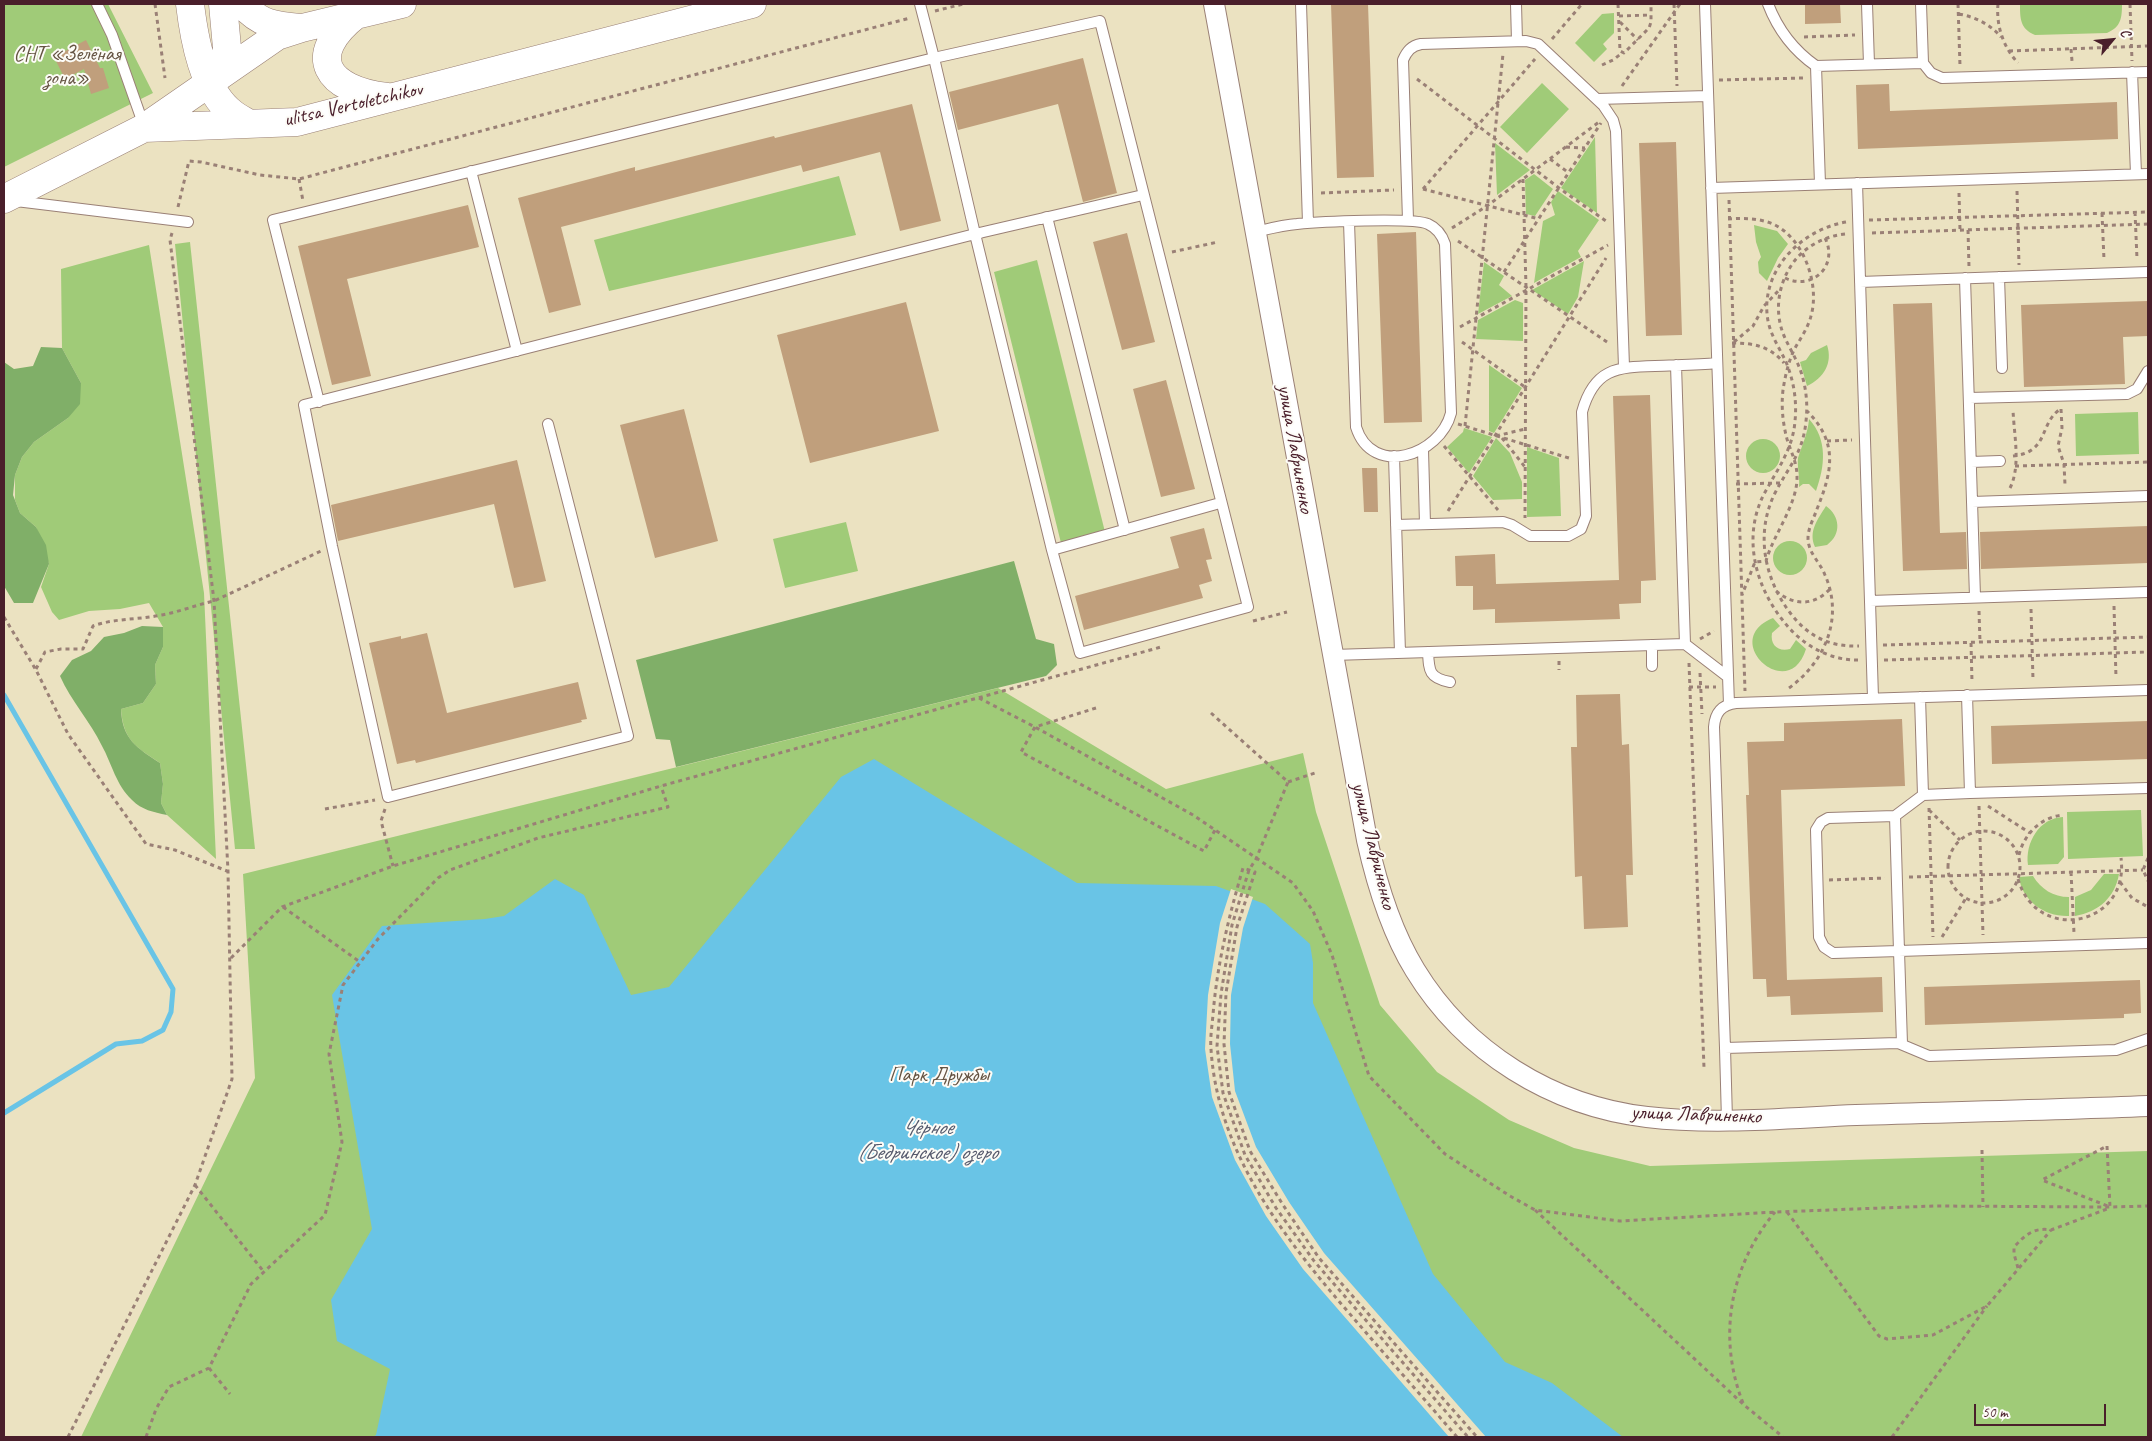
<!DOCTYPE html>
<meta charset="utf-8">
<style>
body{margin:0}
#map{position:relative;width:2152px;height:1441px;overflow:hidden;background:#ebe2c1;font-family:Caveat,sans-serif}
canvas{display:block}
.frame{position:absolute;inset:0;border:5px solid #4a1f2b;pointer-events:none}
.north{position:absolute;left:2087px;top:15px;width:50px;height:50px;-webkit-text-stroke:4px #fdfcf7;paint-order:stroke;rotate:62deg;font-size:14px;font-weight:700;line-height:20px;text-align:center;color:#4a1f2b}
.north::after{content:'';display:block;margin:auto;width:18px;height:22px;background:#4a1f2b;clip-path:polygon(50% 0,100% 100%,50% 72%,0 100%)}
.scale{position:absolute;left:1974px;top:1404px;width:132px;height:22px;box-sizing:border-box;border:2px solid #4a1f2b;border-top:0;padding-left:6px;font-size:15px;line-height:18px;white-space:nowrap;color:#4a1f2b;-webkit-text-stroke:4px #fdfcf7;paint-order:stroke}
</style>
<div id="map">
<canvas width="2152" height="1441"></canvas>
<div class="frame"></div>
<div class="north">С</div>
<div class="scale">50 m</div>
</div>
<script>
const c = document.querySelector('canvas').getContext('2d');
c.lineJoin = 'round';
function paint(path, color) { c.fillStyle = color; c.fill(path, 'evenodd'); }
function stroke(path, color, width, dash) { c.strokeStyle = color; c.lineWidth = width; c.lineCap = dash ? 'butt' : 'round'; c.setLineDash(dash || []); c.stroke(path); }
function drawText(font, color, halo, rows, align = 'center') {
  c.font = font + ' Caveat,sans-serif'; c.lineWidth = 4; c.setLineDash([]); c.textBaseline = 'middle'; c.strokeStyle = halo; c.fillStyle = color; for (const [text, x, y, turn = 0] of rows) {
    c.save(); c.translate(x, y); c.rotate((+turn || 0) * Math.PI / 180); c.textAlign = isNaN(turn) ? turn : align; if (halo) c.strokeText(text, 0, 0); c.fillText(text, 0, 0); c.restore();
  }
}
const green = new Path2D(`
 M 4,4 L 108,4 L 153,93 L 4,167 Z
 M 2020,4 L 2122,4 C 2122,18 2121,27 2107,33 L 2035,35 C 2020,29 2020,18 2020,4 Z
 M 1614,13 L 1614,33 L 1603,44 L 1607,49 L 1594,62 L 1575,43 L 1602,14 Z
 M 1542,83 L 1569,109 L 1527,153 L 1500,127 Z
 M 1595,137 L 1597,213 L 1561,188 Z
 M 1495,143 L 1530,170 L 1497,195 Z
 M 1534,174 L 1553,189 L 1535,216 L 1526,214 L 1525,180 Z
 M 839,176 L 856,235 L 609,291 L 594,240 Z
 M 1558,191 L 1599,220 L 1578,251 L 1581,257 L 1534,283 L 1543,221 L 1555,215 L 1551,202 Z
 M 1754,225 L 1777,231 L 1788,244 L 1778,258 L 1767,281 L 1759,273 L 1758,262 L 1761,257 L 1756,242 Z
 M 190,242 L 255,849 L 235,849 L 175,244 Z
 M 149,245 L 204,593 L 216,859 L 167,815 L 161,803 L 163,784 L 160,763 C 136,747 123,740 121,709 L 143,703 L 156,684 L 155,665 L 163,647 L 163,627 L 149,603 L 120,609 L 89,611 L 59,620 L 52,612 L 41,587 L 49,564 L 36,527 L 20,513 L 15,500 L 15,475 L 22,457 L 34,442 L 68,418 L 81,383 L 62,348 L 61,269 Z
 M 1037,260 L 1105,532 L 1061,543 L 994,272 Z
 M 1584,261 L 1578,297 L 1568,314 L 1532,290 Z
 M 1484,262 L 1504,276 L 1499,285 L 1512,296 L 1478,314 Z
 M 1515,300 L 1523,303 L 1523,341 L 1476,339 L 1478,320 Z
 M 1827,345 C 1833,363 1824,378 1807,386 L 1800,362 L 1806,360 L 1811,353 Z
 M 1489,365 L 1522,388 L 1494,433 L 1489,431 Z
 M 2138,412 L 2139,454 L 2076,456 L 2075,414 Z
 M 1809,419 C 1828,440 1825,466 1816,491 L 1809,484 L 1803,484 L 1799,487 C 1800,478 1797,467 1798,458 C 1802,445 1808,433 1809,419 Z
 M 1464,428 L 1492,437 L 1469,473 L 1447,447 L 1463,432 Z
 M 1496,438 L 1510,453 L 1522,482 L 1522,499 L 1493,500 L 1473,476 Z
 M1746 456a17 17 0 1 1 34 0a17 17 0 1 1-34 0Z
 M 1527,447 L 1559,458 L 1561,516 L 1527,517 Z
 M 1826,506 C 1840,516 1842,534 1827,545 L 1815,547 C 1808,531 1818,519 1826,506 Z
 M 846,522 L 858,571 L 785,588 L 773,539 Z
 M1773 558a17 17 0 1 1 34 0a17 17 0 1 1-34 0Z
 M 1773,618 L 1780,626 L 1772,633 C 1770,645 1778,652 1790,649 L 1796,640 L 1806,649 C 1789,705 1718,640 1773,618 Z
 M 998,688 L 1166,789 L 1303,753 L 1316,812 L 1380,1005 L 1437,1072 L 1509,1120 L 1574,1148 L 1650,1166 L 2148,1151 L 2148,1437 L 81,1437 L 255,1078 L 243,874 Z
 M 2141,810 L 2143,856 L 2068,859 L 2067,812 Z
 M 2063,817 L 2064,857 L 2058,864 L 2028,865 C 2025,843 2039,818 2063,817 Z
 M 2104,874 L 2119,874 C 2115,897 2099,912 2075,916 L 2075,897 L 2091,890 Z
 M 2033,876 C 2041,889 2053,897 2069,897 L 2069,916 C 2045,917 2022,901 2019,877 Z`);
const forest = new Path2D(`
 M 41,347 L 62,348 L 81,383 L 80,404 L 68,418 L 34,442 L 22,457 L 15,475 L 13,495 L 20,513 L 36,527 L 46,545 L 49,564 L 33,603 L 14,603 L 4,586 L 4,362 L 14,369 L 33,366 Z
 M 1014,561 L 1036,639 L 1054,644 L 1057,665 L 1046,676 L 676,767 L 670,740 L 656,739 L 636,660 Z
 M 142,626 L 163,627 L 163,647 L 155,665 L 156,684 L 143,703 L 121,709 C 122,739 137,748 160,763 L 163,784 L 161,803 L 167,815 C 153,812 142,810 132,800 C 116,785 112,764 102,746 C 90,721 71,701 60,676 L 72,660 L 91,651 L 104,637 L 124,633 Z`);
const water = new Path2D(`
 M 874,759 L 1077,883 L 1216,886 L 1265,904 L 1310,944 L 1313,963 L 1313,1003 L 1433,1274 L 1505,1362 L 1552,1383 L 1623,1437 L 373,1437 L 376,1435 L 390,1369 L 337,1341 L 331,1300 L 372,1229 L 332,995 L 382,926 L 485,919 L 504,916 L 555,879 L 584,895 L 631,995 L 669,987 L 841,777 Z`);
const pier = new Path2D(`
 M 1231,889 L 1253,897 L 1243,928 L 1231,995 L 1230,1044 L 1235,1091 L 1256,1147 L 1289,1202 L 1324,1253 L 1486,1437 L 1449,1437 L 1303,1269 L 1266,1216 L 1235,1160 L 1212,1097 L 1205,1049 L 1208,995 L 1220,923 Z`);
const stream = new Path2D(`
 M 4,695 L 173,989 L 171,1012 L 163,1030 L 142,1041 L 116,1044 L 4,1113`);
const building = new Path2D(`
 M 1331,4 L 1368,4 L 1374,177 L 1337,178 Z
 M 1805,4 L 1840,4 L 1841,23 L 1805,24 Z
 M 86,40 L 100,68 L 103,68 L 109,88 L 91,94 L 84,69 L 65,79 L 54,57 Z
 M 1083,58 L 1117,193 L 1083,202 L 1058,104 L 958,130 L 949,92 Z
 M 1889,84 L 1890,111 L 2117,102 L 2118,139 L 1858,149 L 1856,85 Z
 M 912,104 L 941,221 L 900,231 L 880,152 L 803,172 L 801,165 L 561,227 L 581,305 L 549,313 L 518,198 L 635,167 L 635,171 L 774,136 L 775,138 Z
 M 1676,142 L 1682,335 L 1646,336 L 1639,143 Z
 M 468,205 L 479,247 L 347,279 L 371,376 L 332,385 L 298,246 Z
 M 1416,232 L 1422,422 L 1384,423 L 1377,234 Z
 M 1127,233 L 1155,342 L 1122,350 L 1093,242 Z
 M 2148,301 L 2148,336 L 2123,337 L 2125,384 L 2024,387 L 2021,305 Z
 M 906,302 L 939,431 L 810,463 L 777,335 Z
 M 1932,303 L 1940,533 L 1966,532 L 1967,569 L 1903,571 L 1893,304 Z
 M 1166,380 L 1195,489 L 1161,497 L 1133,389 Z
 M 1650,395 L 1656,580 L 1641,581 L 1641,603 L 1619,604 L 1620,619 L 1495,623 L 1495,609 L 1473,610 L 1473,586 L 1456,586 L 1455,556 L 1495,554 L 1496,584 L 1619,580 L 1613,396 Z
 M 684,409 L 718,541 L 655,558 L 620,425 Z
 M 517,460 L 546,581 L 514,588 L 494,504 L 338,541 L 331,505 Z
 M 1362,468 L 1377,468 L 1378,512 L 1364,512 Z
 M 2148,526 L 2148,563 L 1981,569 L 1980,532 Z
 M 1204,528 L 1212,559 L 1206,560 L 1212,581 L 1199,585 L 1203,598 L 1084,630 L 1075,596 L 1179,568 L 1170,537 Z
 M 427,633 L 447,713 L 578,682 L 587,719 L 581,720 L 582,722 L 416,763 L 415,760 L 397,764 L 369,643 L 401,636 L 401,639 Z
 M 1620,694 L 1622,745 L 1629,744 L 1633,875 L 1626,875 L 1628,927 L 1584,929 L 1582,876 L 1575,877 L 1571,747 L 1577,747 L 1576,695 Z
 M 1902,719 L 1905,786 L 1781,790 L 1787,980 L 1882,977 L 1883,1012 L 1791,1015 L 1790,996 L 1767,997 L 1766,979 L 1753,979 L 1746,795 L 1749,795 L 1747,742 L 1784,741 L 1784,723 Z
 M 2148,721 L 2148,759 L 1992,764 L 1991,726 Z
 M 2140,980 L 2141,1013 L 2124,1014 L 2124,1018 L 1925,1025 L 1924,987 Z`);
const path = new Path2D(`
 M 155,4 L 165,78
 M 1618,4 L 1620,51 L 1624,53 L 1649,28 L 1651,22 L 1651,4
 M 1674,4 L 1677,86
 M 1958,4 L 1960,66
 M 1998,4 C 1996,25 2003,47 2018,63
 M 2130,4 L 2132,61
 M 935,11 L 963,4
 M 1959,14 C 1975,17 1990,24 2001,37
 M 1619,16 L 1651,15
 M 1620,22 L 1638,40
 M 1804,37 L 1855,35
 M 1552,39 L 1582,4
 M 2071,49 L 2072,61
 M 2009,51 L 2148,46
 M 1602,65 L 1613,60 L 1622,53
 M 1417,79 L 1559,188 L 1606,221
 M 1719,80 L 1803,78
 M 1622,86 L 1680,4
 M 1566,147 L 1585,148
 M 1550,159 L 1569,173
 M 299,179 L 303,201
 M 1523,179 L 1526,287 L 1525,518
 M 1423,189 L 1535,59
 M 1423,189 L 1539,219
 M 2017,191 L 2019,265
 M 1321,193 L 1394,190
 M 1959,193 L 1960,230
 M 1729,200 L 1745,691
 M 178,207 L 189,161 L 201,162 L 260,175 L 299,179 L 910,18
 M 2135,212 L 2137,259
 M 2102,213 L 2104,260
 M 1728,219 C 1743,218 1759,218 1773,224 C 1804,238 1820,285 1811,316 C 1808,328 1800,339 1794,350 C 1788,363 1785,377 1783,390 C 1781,407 1783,424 1787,439 C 1791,452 1797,463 1797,476 C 1798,504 1773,535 1766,561 L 1755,562 L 1742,595
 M 1869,220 L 2148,212
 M 1846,222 C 1800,230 1759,272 1768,321 C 1771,336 1780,349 1786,362 C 1794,381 1797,402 1795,421 C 1793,449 1777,470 1764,494 C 1742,537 1755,587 1785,623 C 1803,646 1831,661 1860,660
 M 1452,228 L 1487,206 L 1599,122
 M 1968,230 L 1969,267
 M 1872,233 L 2148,224
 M 1845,234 C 1826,236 1808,245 1796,259 C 1778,281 1773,312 1785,338 C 1790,349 1797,360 1801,372 C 1806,387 1808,404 1806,421 C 1803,453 1789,466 1775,493 C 1755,533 1764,579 1791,614 C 1809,637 1830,647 1859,646
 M 1458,241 L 1610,344
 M 1172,252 L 1218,242
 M 1504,272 L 1601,123
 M 1785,278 C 1812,291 1839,266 1825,238
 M 1460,327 L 1608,245
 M 1462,342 L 1525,387
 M 1734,342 L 1753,326 L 1764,306 L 1780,289
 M 1732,343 C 1753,343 1770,346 1784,363
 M 2061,409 L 2062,428 L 2058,446 L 2064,464 L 2065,485
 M 1458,424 L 1572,459
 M 1465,426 L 1503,54
 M 1496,436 L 1525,429
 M 1502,438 L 1525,467
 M 1827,441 L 1852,440
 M 1444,446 L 1498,510
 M 2013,456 C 2049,452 2039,425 2059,410
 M 2015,466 L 2148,462
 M 1736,484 L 1780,483
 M 2010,488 C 2021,466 2014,435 2013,410
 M 1448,511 L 1606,258
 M 1776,591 C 1794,606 1814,606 1830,589
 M 2114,606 L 2116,678
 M 2031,609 L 2033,680
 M 1979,611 L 1980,642
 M 4,617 L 36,670 L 68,734 L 146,844 L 175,850 L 227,871
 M 1253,621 L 1287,612
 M 1700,639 L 1714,631
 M 1971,643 L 1972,682
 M 1883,645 L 2148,637
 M 1884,660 L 2148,652
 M 1559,661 L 1559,670
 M 1689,663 L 1704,1068
 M 36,669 L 45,652 L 61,649 L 83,649 L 93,626 C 115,618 138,620 161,615 C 179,612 196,605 214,601 L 321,551
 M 1700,673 L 1702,714
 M 1689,687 L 1716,687
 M 1789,688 C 1825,662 1844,618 1825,575 C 1820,562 1808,553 1808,538 C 1808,528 1814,518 1817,509 C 1832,472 1839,443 1807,411
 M 979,698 L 1035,727 L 1193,815 L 1293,883 L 1313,911 L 1332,955 L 1369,1076 L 1445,1154 L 1510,1196 L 1535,1210 L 1620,1221 L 1776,1212 L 1934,1206 L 2110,1207 L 2148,1206
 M 1096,708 L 1035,727 L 1021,752 L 1204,851 L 1215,830
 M 1211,713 L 1288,782 L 1256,859 L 1249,870 L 1232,925 L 1221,994 L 1217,1046 L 1223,1093 L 1245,1155 L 1276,1208 L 1314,1261 L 1468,1437
 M 1288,782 L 1318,772
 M 1979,806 L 1983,935
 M 1988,806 L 2030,833
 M 1929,808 L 1933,937
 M 325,809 L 375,800
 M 385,809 L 381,821 L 393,866
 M 1929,810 L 1960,840
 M1948 867a36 36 0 1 1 72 0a36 36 0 1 1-72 0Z
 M 2019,855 C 2024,834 2041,817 2063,815
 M 2148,858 L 2143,870 L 2148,881
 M 2071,872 L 2074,933
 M 1909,877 L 2143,870
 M 2018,879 C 2037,945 2130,926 2121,858
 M 1829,880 L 1885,878
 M 2120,882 L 2132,898 L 2148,907
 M 283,907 L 360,962
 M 1942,937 L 1966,898
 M 231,958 L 282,907 L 393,866 L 661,786 L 1161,647
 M 2107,1146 L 2110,1207 L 2042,1180 Z
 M 1982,1150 L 1983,1207
 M 195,1185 L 264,1272
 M 1535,1210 L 1744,1405 L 1783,1437
 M 1787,1212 L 1879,1336 L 1887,1339 L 1933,1335 L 1987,1306 L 2051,1230
 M 2018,1268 L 2014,1254 L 2014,1247 C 2025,1235 2034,1227 2051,1230 L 2107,1209
 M 209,1368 L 230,1394
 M 1743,1403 C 1717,1337 1730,1266 1775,1212
 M 68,1437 L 195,1185 L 232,1079 L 228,871 L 214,601 L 170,240 L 172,233
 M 146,1437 L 156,1409 L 169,1387 L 209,1368 L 251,1284 L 325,1215 L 342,1142 L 329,1054 L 343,985 L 378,939 L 438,878 L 450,870 L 538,838 L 668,807 L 661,786
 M 1457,1437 C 1426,1401 1394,1365 1363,1329 C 1293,1249 1218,1160 1211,1049 C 1210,1038 1212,1026 1213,1015 C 1217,964 1229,916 1243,868 L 1255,872 L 1237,927 L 1226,993 L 1224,1044 L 1229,1092 L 1250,1151 L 1283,1205 L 1319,1258 L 1477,1437
 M 1892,1437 L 1987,1306`);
const service = new Path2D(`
 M 97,4 L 112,35 L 144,126
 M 1301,4 L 1308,223
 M 1516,4 L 1517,41
 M 1705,4 L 1729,704
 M 1768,4 C 1778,30 1793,50 1816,66 L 1923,63
 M 1867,4 L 1869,64
 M 1921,4 L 1923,63 L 1931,73 L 1942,78 L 2148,72
 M 1816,66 L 1820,184
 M 2132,72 L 2136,174
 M 1597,99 L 1708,96
 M 471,171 L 517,351
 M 1857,183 L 1873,698
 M 1711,188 L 2148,174
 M 16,201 L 188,222
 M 1041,219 L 1047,217 L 1125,530
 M 1408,220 L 1403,60 C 1407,51 1411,46 1421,44 L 1526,41 L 1538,44 L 1603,105 L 1613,120 L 1616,131 L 1624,367
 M 1255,232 C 1268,229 1283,225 1297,224 C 1317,222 1414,217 1428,224 C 1437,228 1442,235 1445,244 L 1451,413 C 1440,456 1372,478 1356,427 L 1349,222
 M 980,233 L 975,234 L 934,58 L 1100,21 L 1248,607 L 1080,653 L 1052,550 L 1220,503
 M 975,234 L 1052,550
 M 1999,277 L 2002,368
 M 1965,278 L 1975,597
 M 1860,282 L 2148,272
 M 1676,365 L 1685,644
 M 1969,398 L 2127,394 L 2137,389 L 2148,371
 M 319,402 L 273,220 L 934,58 L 920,4
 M 548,424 L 628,736 L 388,797 L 332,546 L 304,405 L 975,234 L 1143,195
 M 1423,450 L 1425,524
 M 1394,456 L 1400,653
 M 1971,462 L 2000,461
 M 1972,502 L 2148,496
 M 1396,525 L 1503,522 L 1512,525 L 1530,536 L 1568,536 L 1581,529 L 1586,516 L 1582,412 C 1594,369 1616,367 1655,366 C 1676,365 1697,365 1717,363
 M 1870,601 L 2148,592
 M 1428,652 C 1429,671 1429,678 1450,682
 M 1333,655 L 1685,644 L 1728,677
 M 1652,666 L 1652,645
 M 1920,697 L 1923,795
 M 1970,793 L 2148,788
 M 1895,816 L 1899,951 L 2148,943
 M 1902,1044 L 1899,951 L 1833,953 L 1824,947 L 1819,937 L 1816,830 L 1821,822 L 1828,818 L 1895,816 L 1923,795 L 1970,793 L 1967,695
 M 1725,1048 L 1714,727 C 1715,713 1721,705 1736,703 L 2148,690
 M 1727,1120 L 1725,1048 L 1898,1043 L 1929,1056 L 2116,1050 L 2148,1039`);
const minor = new Path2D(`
 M 1214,4 L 1367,840 C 1377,885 1391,931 1415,970 C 1465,1052 1552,1106 1647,1117 C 1715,1125 1787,1118 1856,1115 C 1953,1112 2051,1110 2148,1106`);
const secondary = new Path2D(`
 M 190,4 C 194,38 203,91 232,113 C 237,117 243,120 248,123
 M 223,4 L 227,48 L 224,71
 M 242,4 C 260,24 274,26 300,28
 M 357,14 C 303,56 327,90 387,97
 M 144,128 L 297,122 L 752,4
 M 4,199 L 144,128 L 277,36 L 302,28 L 402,4`);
const parkNames = [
 ["СНТ «Зелёная",67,54],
 ["зона»",67,78],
 ["Парк Дружбы",939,1075]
];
const streetNames = [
 ["ulitsa Vertoletchikov",353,105,-13],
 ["улица Лавриненко",1295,449,80],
 ["улица Лавриненко",1373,846,76],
 ["улица Лавриненко",1696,1115,2]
];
const waterNames = [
 ["Чёрное",927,1128],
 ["(Бедринское) озеро",927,1153]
];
paint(green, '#a0cb78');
paint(forest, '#80af68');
paint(water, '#69c4e6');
paint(pier, '#ebe2c1');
stroke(stream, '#69c4e6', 5);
paint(building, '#c09f7c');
stroke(service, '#9a8076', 12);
stroke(minor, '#9a8076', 22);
stroke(secondary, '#9a8076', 29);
stroke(path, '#9a8076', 3, [4, 4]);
stroke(service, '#fff', 10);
stroke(minor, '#fff', 20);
stroke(secondary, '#fff', 28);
drawText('21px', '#645342', '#fdfcf7', parkNames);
drawText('21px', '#4a1f2b', '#fdfcf7', streetNames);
drawText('italic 22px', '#55596c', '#fdfcf7', waterNames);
</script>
